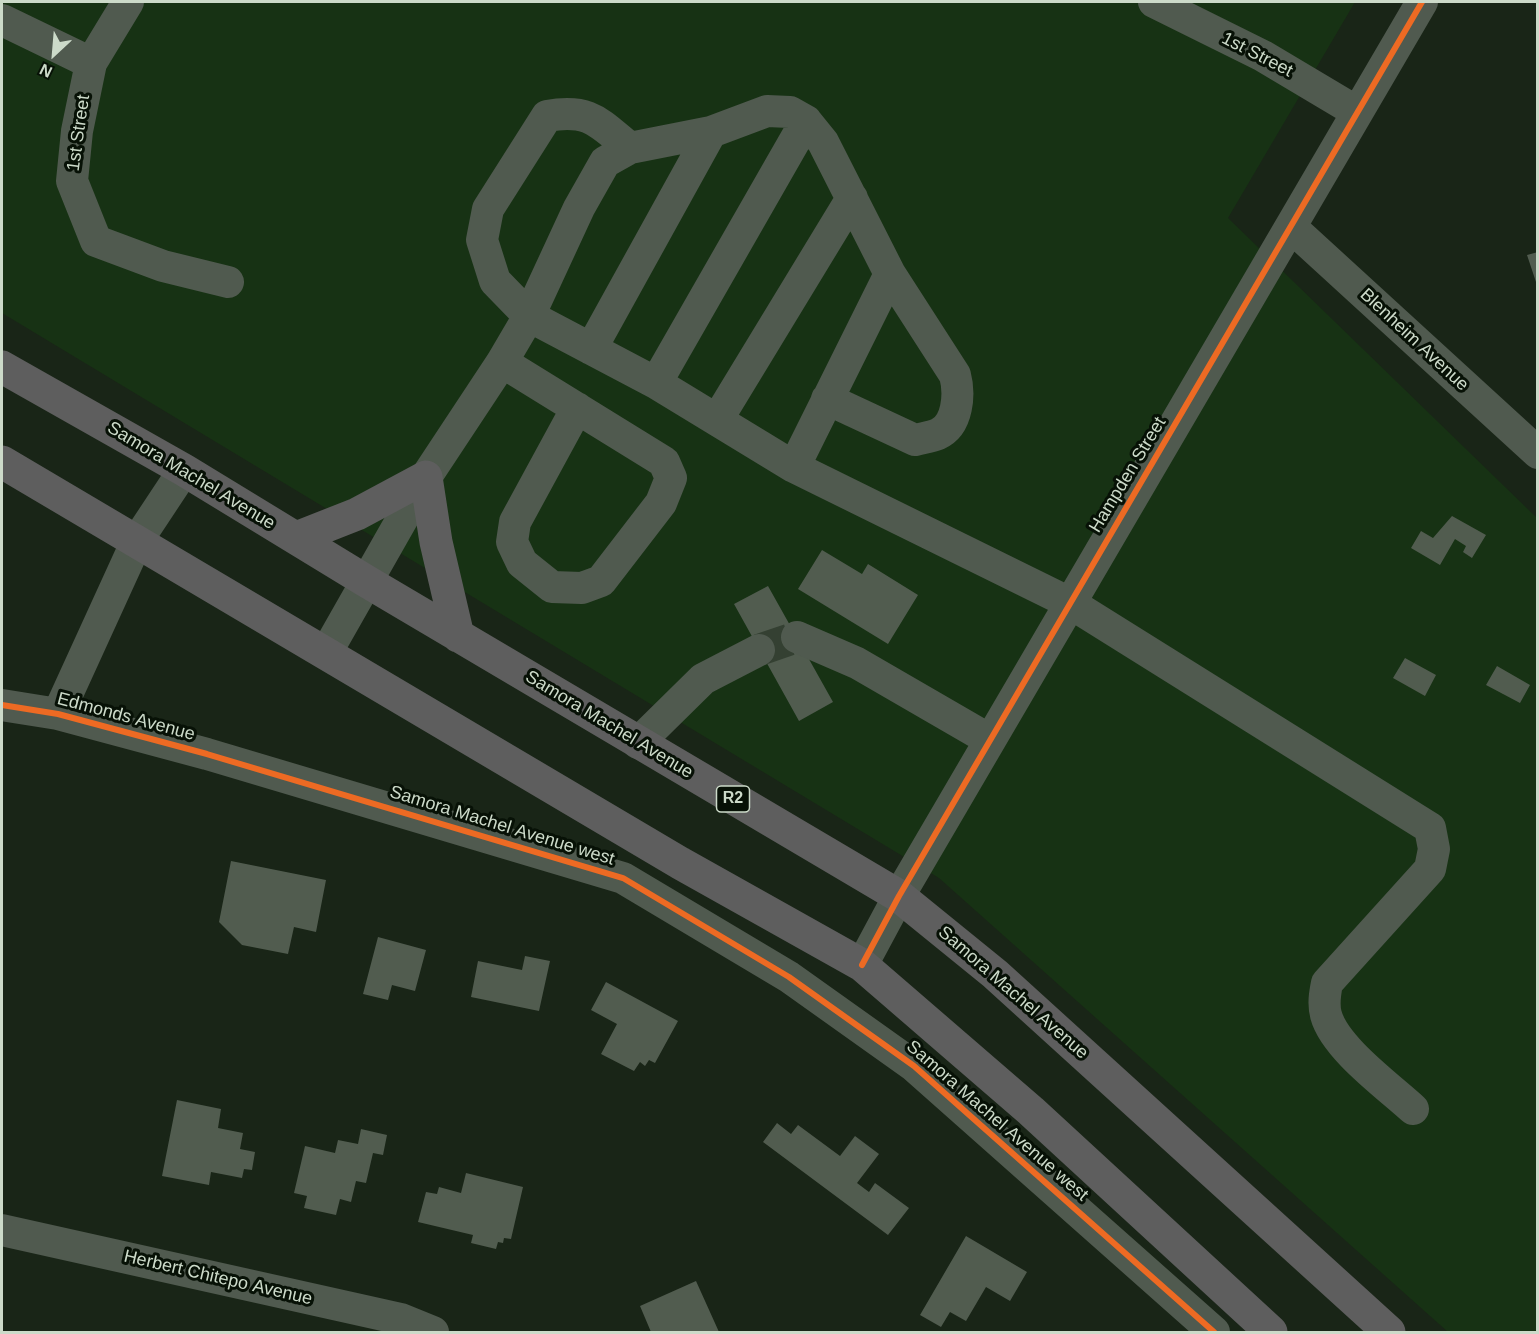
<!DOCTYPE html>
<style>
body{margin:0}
#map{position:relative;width:1539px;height:1334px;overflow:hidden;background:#192517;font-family:Arial,sans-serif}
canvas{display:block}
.frame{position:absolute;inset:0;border:3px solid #ccdac9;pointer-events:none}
.north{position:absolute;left:24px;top:24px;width:60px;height:60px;-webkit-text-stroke:4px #071106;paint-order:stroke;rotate:206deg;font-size:16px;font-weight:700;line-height:24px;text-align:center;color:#ccdac9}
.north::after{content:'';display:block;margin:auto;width:21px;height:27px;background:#ccdac9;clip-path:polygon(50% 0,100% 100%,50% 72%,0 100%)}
</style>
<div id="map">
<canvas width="1539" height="1334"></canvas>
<div class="frame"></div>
<div class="north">N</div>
</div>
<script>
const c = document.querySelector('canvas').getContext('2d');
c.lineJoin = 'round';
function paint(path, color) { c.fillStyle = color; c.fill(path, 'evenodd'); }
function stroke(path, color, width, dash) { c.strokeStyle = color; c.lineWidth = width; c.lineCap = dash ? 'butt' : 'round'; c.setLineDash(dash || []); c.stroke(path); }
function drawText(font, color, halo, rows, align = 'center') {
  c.font = font + ' Arial,sans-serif'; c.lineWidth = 6; c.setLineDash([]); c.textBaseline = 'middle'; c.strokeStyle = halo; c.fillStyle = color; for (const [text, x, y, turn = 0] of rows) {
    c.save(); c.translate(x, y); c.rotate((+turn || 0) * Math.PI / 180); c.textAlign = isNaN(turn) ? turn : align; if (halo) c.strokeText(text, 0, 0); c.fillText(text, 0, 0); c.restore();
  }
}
const built = new Path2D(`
 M 2,2 L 1355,2 L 1228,218 L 1537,518 L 1537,1332 L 1448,1332 L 939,878 L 2,313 Z`);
const building = new Path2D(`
 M 1538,252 L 1538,285 L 1537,285 L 1527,255 Z
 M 1452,516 L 1486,535 L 1472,558 L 1463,552 L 1466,546 L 1455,539 L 1440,565 L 1411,548 L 1421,531 L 1433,538 Z
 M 822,550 L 862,574 L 868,564 L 918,595 L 888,644 L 798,589 Z
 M 768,586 L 833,702 L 799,721 L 734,604 Z
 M 1405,658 L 1436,675 L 1425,696 L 1393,678 Z
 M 1497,666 L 1530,685 L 1520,703 L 1486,685 Z
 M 231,861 L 326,880 L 316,932 L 294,927 L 288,954 L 242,945 L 219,922 Z
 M 378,937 L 426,950 L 415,991 L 392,985 L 388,1000 L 363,994 Z
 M 525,956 L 550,961 L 539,1011 L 471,997 L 478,961 L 522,970 Z
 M 606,982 L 678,1021 L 655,1063 L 649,1060 L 645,1066 L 640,1062 L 634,1071 L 601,1054 L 617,1024 L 591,1010 Z
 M 177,1100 L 221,1109 L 218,1128 L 243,1133 L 240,1149 L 255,1152 L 252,1170 L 244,1169 L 242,1178 L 211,1172 L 209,1185 L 162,1176 Z
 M 777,1123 L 791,1134 L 798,1125 L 840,1156 L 855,1136 L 879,1154 L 857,1183 L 869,1192 L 875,1183 L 909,1208 L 888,1235 L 763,1142 Z
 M 361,1129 L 387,1135 L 383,1155 L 373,1153 L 366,1183 L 356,1181 L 351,1202 L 340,1199 L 336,1215 L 304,1208 L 307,1196 L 294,1193 L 305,1146 L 335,1153 L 338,1140 L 358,1144 Z
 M 466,1173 L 523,1187 L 511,1239 L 504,1238 L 503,1243 L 498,1242 L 496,1249 L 471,1243 L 473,1235 L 418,1222 L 426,1192 L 437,1194 L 439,1187 L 461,1193 Z
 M 966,1236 L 1027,1272 L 1010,1301 L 986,1287 L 966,1321 L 950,1312 L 941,1327 L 920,1315 Z
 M 696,1281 L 719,1332 L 651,1332 L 640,1306 Z`);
const minorTunnel = new Path2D(`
 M 759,650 L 797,637`);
const minor = new Path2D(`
 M 128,2 L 91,63 L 77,131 L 72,181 L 96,241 L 163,266 L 228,282
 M 1154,2 L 1263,56 L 1357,112
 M 2,20 L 91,63
 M 630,148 C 599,123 590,108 547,116 L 488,209 L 482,240 L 495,281 L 529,316 L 579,208 L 605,162 L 630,148 L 711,132 L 767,111 L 790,112 L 806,121 L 823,142 L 890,274 L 794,467
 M 1291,227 L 1538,453
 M 591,349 L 711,132
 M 502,362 L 664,462 L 671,478 L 661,503 L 601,581 L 582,588 L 552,587 L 522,563 L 512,542 L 515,522 L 577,408
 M 656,383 L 806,121
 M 827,399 L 915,440 C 922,438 931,437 938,434 C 958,425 960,394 955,375 L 890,274
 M 717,420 L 852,198
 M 797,637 L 857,663 L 990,740
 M 326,653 L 426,477 L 502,362 L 529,316 L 656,383 L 794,467 L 1070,603 L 1430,828 L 1434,849 L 1430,869 L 1327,983 C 1325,993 1323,1004 1326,1015 C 1335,1048 1388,1086 1413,1109
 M 2,705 L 58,714 L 207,754 L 623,878 L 789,977 L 914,1066 L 1214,1332
 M 58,714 L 137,541 L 184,470
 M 638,743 L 703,679 L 759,650
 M 862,965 L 899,896 L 1422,2
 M 2,1230 L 401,1319 L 433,1332`);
const highway = new Path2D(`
 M 2,367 L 184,470 L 366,581 L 899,896 L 995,974 L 1389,1332
 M 2,462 L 680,863 L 862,965 L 1031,1111 L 1271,1332
 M 296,538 L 357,514 L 426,477 L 436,542 L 458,636`);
const cycleway = new Path2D(`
 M 2,705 L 58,714 L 207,754 L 623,878 L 789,977 L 914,1066 L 1214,1332
 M 862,965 L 899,896 L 1422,2`);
const shields = [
 [733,799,33]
];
const shieldNames = [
 ["R2",733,799]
];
const streetNames = [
 ["1st Street",1257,55,27],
 ["1st Street",79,133,-82],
 ["Blenheim Avenue",1414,340,43],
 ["Hampden Street",1128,475,-59],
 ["Samora Machel Avenue",191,476,31],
 ["Edmonds Avenue",126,717,15],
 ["Samora Machel Avenue",609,725,31],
 ["Samora Machel Avenue west",502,826,17],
 ["Samora Machel Avenue",1013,993,41],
 ["Samora Machel Avenue west",997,1121,41],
 ["Herbert Chitepo Avenue",218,1278,13]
];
paint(built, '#173214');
paint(building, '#515c4f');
stroke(minorTunnel, '#344032', 32, [32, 16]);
stroke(minor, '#505a4f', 32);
stroke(highway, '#5e5e5e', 33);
stroke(cycleway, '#ed6a23', 6);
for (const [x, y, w] of shields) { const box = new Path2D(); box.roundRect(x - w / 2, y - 13, w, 26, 4.5); c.fillStyle = '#071106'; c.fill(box); stroke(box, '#ccdac9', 1.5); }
drawText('bold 16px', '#ccdac9', null, shieldNames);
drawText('18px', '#ccdac9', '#071106', streetNames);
</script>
